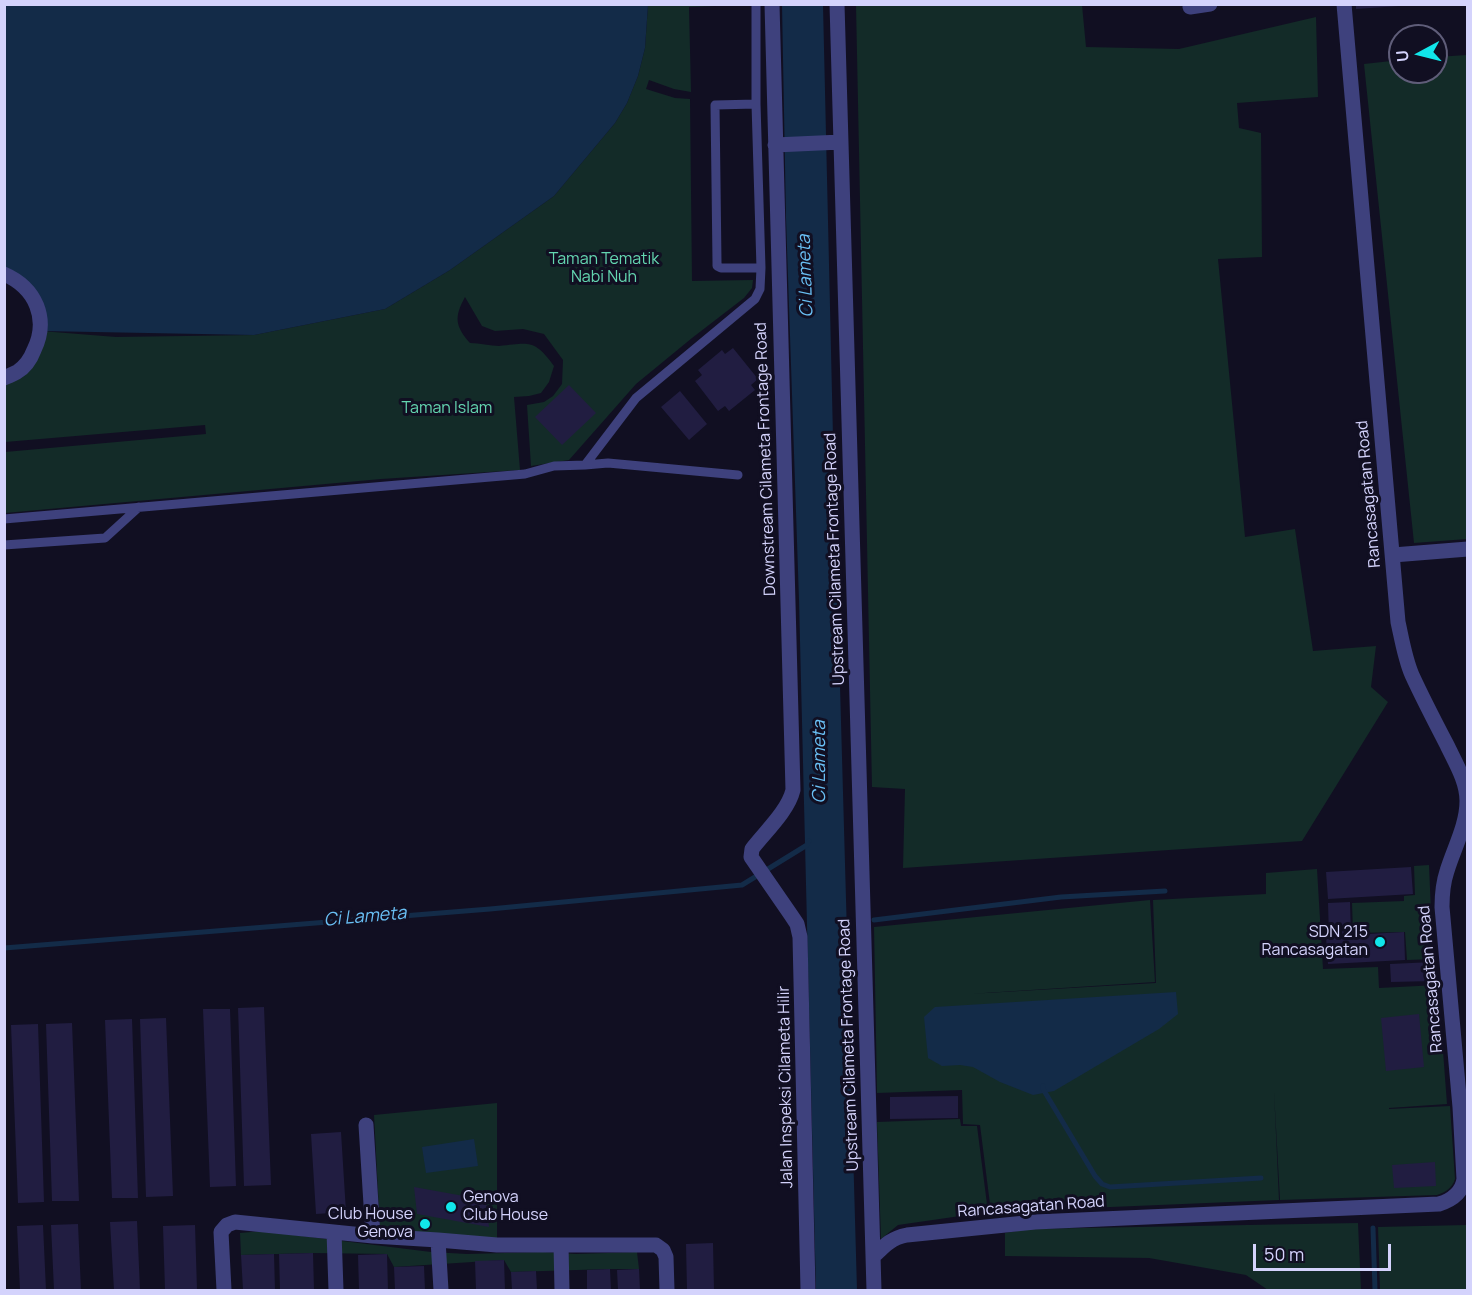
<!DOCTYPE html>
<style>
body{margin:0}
#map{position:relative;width:1472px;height:1295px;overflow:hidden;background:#110f22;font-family:Manrope,sans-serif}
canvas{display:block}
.frame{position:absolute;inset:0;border:6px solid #d4d3fc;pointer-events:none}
.north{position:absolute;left:1388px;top:24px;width:60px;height:60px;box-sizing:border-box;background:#110f22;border:2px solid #5f5d79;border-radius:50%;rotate:263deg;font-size:16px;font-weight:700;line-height:24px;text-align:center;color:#d4d3fc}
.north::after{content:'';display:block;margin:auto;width:21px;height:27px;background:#11e6ea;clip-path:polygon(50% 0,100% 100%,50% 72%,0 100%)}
.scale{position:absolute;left:1253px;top:1244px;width:138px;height:27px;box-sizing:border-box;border:3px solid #d4d3fc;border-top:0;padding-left:8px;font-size:18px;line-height:21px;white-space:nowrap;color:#d4d3fc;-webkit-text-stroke:4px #110f22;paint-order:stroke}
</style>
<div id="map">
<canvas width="1472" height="1295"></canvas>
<div class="frame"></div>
<div class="north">U</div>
<div class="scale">50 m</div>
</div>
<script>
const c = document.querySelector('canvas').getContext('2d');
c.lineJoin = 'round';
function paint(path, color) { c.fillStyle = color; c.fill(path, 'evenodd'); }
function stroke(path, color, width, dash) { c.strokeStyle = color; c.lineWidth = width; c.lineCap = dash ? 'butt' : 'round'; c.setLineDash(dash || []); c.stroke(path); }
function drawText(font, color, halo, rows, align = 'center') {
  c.font = font + ' Manrope,sans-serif'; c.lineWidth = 6; c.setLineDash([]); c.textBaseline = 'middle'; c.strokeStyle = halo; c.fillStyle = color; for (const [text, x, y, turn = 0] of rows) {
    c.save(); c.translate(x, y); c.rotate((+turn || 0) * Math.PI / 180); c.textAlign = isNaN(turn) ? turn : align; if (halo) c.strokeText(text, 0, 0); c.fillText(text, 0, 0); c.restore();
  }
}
const green = new Path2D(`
 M 648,5 L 742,5 L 689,7 L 691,92 L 674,89 L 649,80 L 646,89 L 675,98 L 690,99 L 692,281 L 753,280 L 752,288 L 744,298 L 692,338 L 636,384 L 569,460 L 531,466 L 527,405 L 544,402 L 553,396 L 562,384 L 563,360 L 544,334 L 523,329 L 495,331 L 482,326 L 465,297 C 454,317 455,326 470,343 C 480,343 490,346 499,346 C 530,343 534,339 554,366 L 549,382 L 541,393 L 529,396 L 514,397 L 520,470 L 381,479 L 5,513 L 5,452 L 206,434 L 205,425 L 5,442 L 5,378 L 18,371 L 41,331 L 116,337 L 254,335 L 385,309 L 450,270 L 554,196 L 615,123 L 627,103 L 638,76 L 645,48 Z
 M 856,5 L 1082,5 L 1086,47 L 1179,49 L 1316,17 L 1318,97 L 1237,103 L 1239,128 L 1261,133 L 1262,257 L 1218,259 L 1245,537 L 1295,529 L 1313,651 L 1376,646 L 1371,687 L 1388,702 L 1302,841 L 903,868 L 905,789 L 872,787 Z
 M 1467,55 L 1467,539 L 1414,543 L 1364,64 L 1400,60 L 1400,72 L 1436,72 L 1436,57 Z
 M 1429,865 L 1433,959 L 1407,960 L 1405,932 L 1353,933 L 1352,903 L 1404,901 L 1404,896 L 1415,895 L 1414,866 Z
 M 1317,869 L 1323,969 L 1378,967 L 1379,988 L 1438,985 L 1447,1104 L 1389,1108 L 1389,1109 L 1450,1106 L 1455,1179 C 1452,1188 1446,1192 1437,1195 L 1280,1200 L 1274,1091 L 1279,1200 L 991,1212 L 980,1125 L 963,1124 L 962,1090 L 877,1093 L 874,927 L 1150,900 L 1155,982 L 969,994 L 1156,983 L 1153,900 L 1266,894 L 1266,873 Z
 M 497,1103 L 497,1241 L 380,1229 L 374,1115 Z
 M 960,1119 L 961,1126 L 977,1126 L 988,1212 L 898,1225 L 881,1239 L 877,1122 Z
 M 1358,1223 L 1361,1290 L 1268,1290 L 1246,1275 L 1149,1258 L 1005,1256 L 1005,1233 L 1028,1229 Z
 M 1467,1225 L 1467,1290 L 1380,1290 L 1378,1227 Z
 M 262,1231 L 431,1252 L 467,1254 L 543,1252 L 576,1254 L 637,1252 L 639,1269 L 610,1269 L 511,1272 L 504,1260 L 394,1267 L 387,1254 L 313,1253 L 241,1255 L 240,1233 Z`);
const water = new Path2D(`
 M 5,5 L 648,5 L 645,48 L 638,76 L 627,103 L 615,123 L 554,196 L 450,270 L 385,309 L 254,335 L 41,331 L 36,303 L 5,274 Z
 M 782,5 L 823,5 L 833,437 L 857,1290 L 816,1290 L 799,600 L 786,218 Z
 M 1176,992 L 1178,1014 L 1159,1029 L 1054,1091 L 1033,1095 L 1000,1082 L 973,1067 L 960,1065 L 942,1066 L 928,1058 L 924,1017 L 935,1007 Z
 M 474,1139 L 478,1166 L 426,1173 L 422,1147 Z`);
const stream = new Path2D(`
 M 874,920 L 1061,897 L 1165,891
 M 4,948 L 490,909 L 742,885 L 807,845 L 809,841
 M 1043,1086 L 1043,1089 L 1095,1176 L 1102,1184 L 1110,1187 L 1261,1178
 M 1373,1228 L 1375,1290`);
const building = new Path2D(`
 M 1356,4 L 1399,4 L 1399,6 L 1356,9 Z
 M 733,348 L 758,379 L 751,385 L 755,390 L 729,411 L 725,406 L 718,411 L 695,381 L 702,375 L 698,370 L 722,350 L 725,354 Z
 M 569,385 L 596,413 L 562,445 L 535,417 Z
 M 680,391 L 707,424 L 689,440 L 661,407 Z
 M 1411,867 L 1413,894 L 1328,899 L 1326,872 Z
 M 1350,902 L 1351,935 L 1404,932 L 1405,960 L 1328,964 L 1326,937 L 1329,937 L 1328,903 Z
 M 1433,962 L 1433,981 L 1391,982 L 1390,964 Z
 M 264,1007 L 271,1185 L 244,1186 L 238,1008 Z
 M 203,1009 L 230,1009 L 236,1186 L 210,1187 Z
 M 1419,1014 L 1424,1067 L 1386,1071 L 1381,1018 Z
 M 166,1018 L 173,1196 L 146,1197 L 140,1019 Z
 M 132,1019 L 138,1198 L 112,1198 L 105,1020 Z
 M 72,1023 L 79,1201 L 52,1201 L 46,1024 Z
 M 38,1024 L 44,1202 L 18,1203 L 11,1025 Z
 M 958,1096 L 958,1118 L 890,1119 L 890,1097 Z
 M 341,1132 L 346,1212 L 316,1214 L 311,1134 Z
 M 1435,1162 L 1436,1186 L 1394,1188 L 1392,1165 Z
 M 414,1187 L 486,1200 L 489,1227 L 417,1214 Z
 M 137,1221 L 140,1290 L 114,1290 L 110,1222 Z
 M 78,1224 L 81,1290 L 54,1290 L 51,1225 Z
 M 43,1225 L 46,1290 L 20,1290 L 17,1226 Z
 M 195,1225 L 197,1290 L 165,1290 L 163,1226 Z
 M 713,1243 L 714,1290 L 687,1290 L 686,1244 Z
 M 313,1253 L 314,1290 L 280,1290 L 279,1254 Z
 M 274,1254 L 275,1290 L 243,1290 L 241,1255 Z
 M 387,1254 L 388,1290 L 359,1290 L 358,1255 Z
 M 504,1260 L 505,1290 L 476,1290 L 475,1261 Z
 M 424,1266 L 425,1290 L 395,1290 L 394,1267 Z
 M 610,1269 L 611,1290 L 587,1290 L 587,1270 Z
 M 639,1269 L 640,1290 L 618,1290 L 617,1270 Z
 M 536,1271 L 537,1290 L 512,1290 L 511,1272 Z`);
const lane = new Path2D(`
 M 756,104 L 715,105 L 717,262 L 717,266 L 721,268 L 761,268
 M 585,465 L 608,463 L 738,475
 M 4,519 L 525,474 L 554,466 L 585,465 L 636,398 L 755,299 L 760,289 L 761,268 L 756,104 L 756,4
 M 4,545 L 105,538 L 139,507`);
const street = new Path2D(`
 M 772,4 L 793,790 C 788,811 765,832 752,849 L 751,857 L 791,915 L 797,924 L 800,937 L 808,1290
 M 837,4 L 874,1290
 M 1190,7 L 1210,4
 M 775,145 L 841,142
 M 4,274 C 36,288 49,319 34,350 C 31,358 25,367 17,372 C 13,374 9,376 4,378
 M 1393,555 L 1468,549
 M 366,1125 L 373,1236
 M 334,1232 L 336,1290
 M 438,1240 L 441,1290
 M 561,1245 L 562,1290
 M 873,1257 C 884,1246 891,1238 907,1235 L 1035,1222 L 1439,1204 C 1452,1200 1462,1193 1464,1179 L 1460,1107 L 1442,907 C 1442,895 1443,883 1447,871 C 1454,848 1467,825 1467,801 C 1467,781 1455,762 1447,745 C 1435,722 1423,699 1412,675 C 1405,659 1402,640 1398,622 L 1344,4
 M 224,1290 L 221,1232 L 227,1225 L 235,1222 L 373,1236 L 438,1240 L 497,1245 L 656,1245 L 663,1250 L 666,1257 L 667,1290`);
const markers = [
 [1380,942,6,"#11e6ea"],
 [451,1207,6,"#11e6ea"],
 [425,1224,6,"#11e6ea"]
];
const parkNames = [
 ["Taman Tematik",604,260],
 ["Nabi Nuh",604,278],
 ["Taman Islam",447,409]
];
const streetNames = [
 ["Downstream Cilameta Frontage Road",766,459,-92],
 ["Rancasagatan Road",1369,494,-95],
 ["Upstream Cilameta Frontage Road",835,559,-92],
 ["Rancasagatan Road",1431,979,-95],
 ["Upstream Cilameta Frontage Road",849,1045,-92],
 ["Jalan Inspeksi Cilameta Hilir",786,1087,-91],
 ["Rancasagatan Road",1031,1207,-4]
];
const poiNames = [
 ["SDN 215",1368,933],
 ["Rancasagatan",1368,951],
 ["Genova",463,1198,"left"],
 ["Club House",463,1216,"left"],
 ["Club House",413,1215],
 ["Genova",413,1233]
];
const waterNames = [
 ["Ci Lameta",806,276,-92],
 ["Ci Lameta",820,762,-90],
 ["Ci Lameta",365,917,-5]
];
paint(green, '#132b28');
paint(water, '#132b48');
stroke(stream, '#132b48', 5);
paint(building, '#211d41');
stroke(lane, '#3e417d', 9);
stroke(street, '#3e417d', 15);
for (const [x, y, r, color] of markers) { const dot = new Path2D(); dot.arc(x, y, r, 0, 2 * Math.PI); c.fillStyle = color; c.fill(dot); stroke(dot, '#110f22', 2); }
drawText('16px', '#64d6b0', '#110f22', parkNames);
drawText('16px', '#d4d3fc', '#110f22', streetNames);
drawText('16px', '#d4d3fc', '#110f22', poiNames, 'right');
drawText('italic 18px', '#69bff4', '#110f22', waterNames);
</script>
